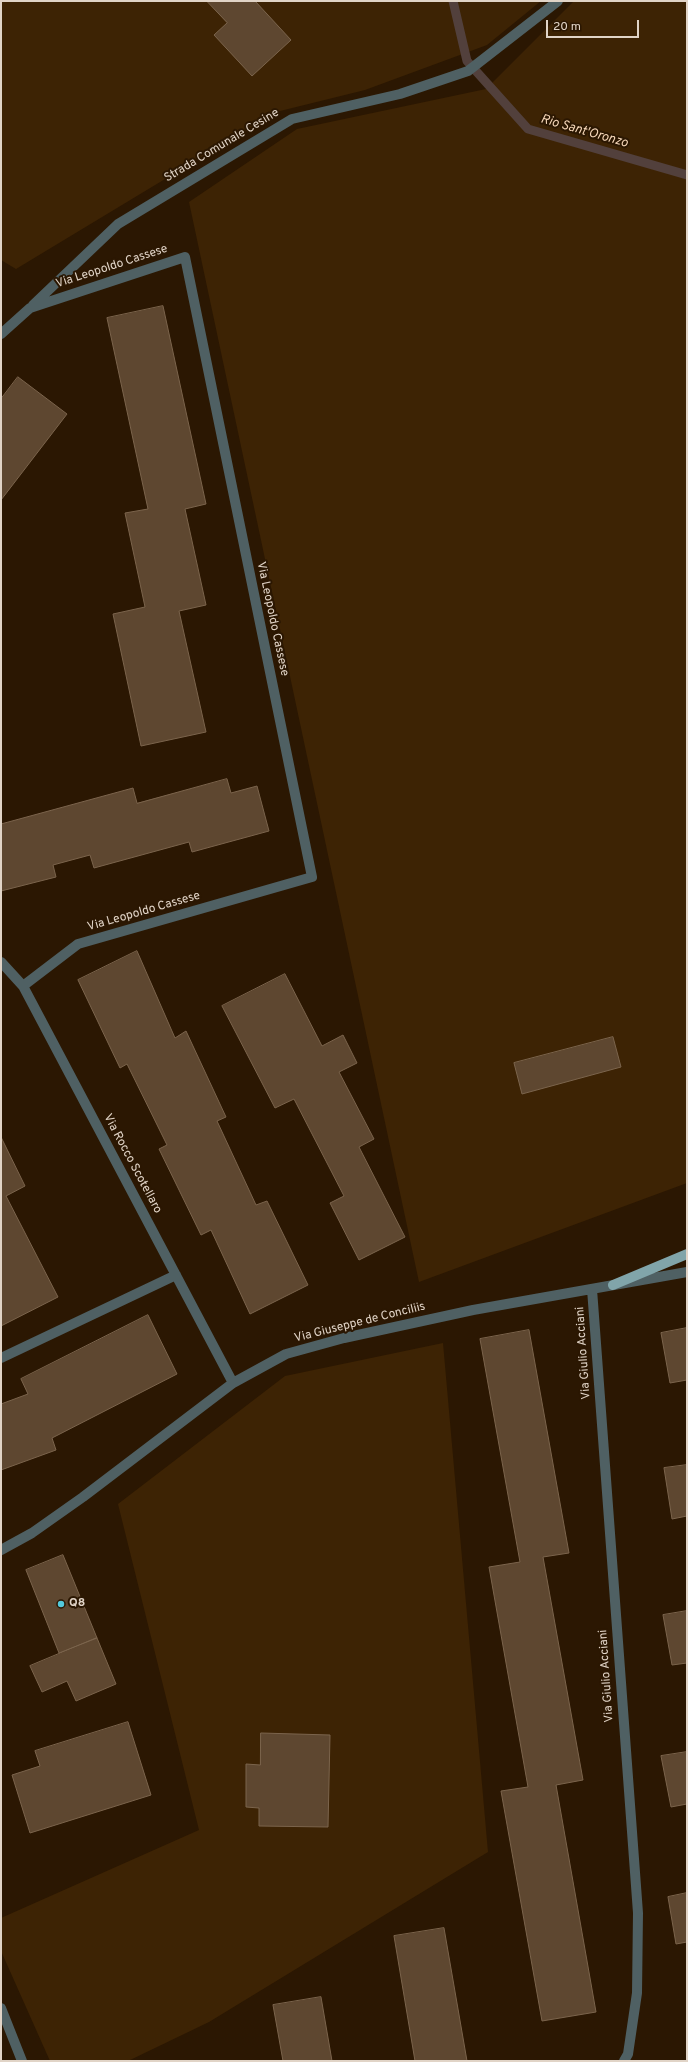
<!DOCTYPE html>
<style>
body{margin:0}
#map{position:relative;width:688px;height:2062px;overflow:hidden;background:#2b1702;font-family:Overpass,sans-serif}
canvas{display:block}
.frame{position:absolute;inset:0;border:2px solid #e1d4c7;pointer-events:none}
.scale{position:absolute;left:546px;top:20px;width:93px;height:18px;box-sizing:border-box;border:2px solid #e1d4c7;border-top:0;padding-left:5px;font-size:12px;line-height:14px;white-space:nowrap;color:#e1d4c7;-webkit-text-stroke:3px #2b1702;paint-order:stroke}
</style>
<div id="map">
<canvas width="688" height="2062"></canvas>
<div class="frame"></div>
<div class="scale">20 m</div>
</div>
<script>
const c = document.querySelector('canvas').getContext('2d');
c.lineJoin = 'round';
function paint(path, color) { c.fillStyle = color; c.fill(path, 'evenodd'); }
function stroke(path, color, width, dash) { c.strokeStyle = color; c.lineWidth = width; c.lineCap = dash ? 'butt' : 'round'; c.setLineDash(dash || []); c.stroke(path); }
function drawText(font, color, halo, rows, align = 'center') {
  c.font = font + ' Overpass,sans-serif'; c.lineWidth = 4; c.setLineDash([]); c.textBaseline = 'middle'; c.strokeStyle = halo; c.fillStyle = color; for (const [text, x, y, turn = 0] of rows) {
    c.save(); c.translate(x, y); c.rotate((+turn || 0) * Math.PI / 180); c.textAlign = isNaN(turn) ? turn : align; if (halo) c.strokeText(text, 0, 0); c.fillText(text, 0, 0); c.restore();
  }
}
const green = new Path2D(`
 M 1,1 L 541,1 L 487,45 L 365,90 L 276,112 L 16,269 L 1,260 Z
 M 574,1 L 687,1 L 687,1183 L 419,1282 L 189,202 L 297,129 L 486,89 Z
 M 443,1343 L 488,1852 L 209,2022 L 128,2061 L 50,2061 L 1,1951 L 1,1918 L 199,1830 L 118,1504 L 285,1376 Z`);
const stream = new Path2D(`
 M 453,1 L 467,61 L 528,129 L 687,175`);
const building = new Path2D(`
 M 207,1 L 255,1 L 291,40 L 252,76 L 214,35 L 227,23 Z
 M 163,306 L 206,504 L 185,509 L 206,605 L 179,611 L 206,732 L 141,746 L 113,614 L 145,607 L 125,513 L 148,509 L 107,318 Z
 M 18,377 L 67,414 L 1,500 L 1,399 Z
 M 227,779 L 231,793 L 257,786 L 269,831 L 192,852 L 189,842 L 94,868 L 90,855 L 53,865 L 56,877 L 1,891 L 1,824 L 133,788 L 137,803 Z
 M 137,951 L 175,1038 L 186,1031 L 226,1117 L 217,1121 L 256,1205 L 267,1201 L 308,1285 L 250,1314 L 211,1230 L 201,1235 L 159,1149 L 167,1145 L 127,1064 L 120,1068 L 78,980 Z
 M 285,974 L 322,1046 L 343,1035 L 357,1063 L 339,1072 L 374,1139 L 359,1147 L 405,1237 L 359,1260 L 330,1203 L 344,1196 L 294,1099 L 275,1108 L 222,1006 Z
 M 613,1037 L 621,1067 L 522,1094 L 514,1063 Z
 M 1,1137 L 25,1186 L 6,1196 L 58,1297 L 1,1326 Z
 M 148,1315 L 177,1374 L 52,1438 L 56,1450 L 1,1470 L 1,1404 L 28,1394 L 21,1379 Z
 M 687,1328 L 687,1380 L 670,1383 L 661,1333 Z
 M 529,1330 L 569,1553 L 543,1557 L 583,1780 L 556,1785 L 596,2012 L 542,2021 L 501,1791 L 528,1787 L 489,1567 L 520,1562 L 480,1339 Z
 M 687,1465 L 687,1516 L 672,1519 L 664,1468 Z
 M 63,1555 L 97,1638 L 59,1653 L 26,1570 Z
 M 687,1611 L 687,1663 L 672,1665 L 663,1615 Z
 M 97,1638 L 116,1684 L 76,1701 L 67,1681 L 42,1692 L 30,1666 Z
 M 128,1722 L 151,1795 L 30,1833 L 12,1775 L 40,1766 L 35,1751 Z
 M 261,1733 L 330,1735 L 328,1827 L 259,1826 L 259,1808 L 246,1807 L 246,1764 L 260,1765 Z
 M 687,1752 L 687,1804 L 671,1807 L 661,1756 Z
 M 687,1893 L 687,1942 L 676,1944 L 668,1897 Z
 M 444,1928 L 467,2061 L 415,2061 L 394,1936 Z
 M 321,1997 L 332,2061 L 283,2061 L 273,2005 Z`);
const minor = new Path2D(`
 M 33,305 L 118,224 L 292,119 L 400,94 L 468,71 L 558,1
 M 1,334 L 30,308 L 185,257 L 312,877 L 78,944 L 23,986
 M 1,962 L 23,986 L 233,1383
 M 592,1289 L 638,1913 L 637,1993 L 628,2054 L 624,2061
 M 1,1358 L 176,1275
 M 1,1550 L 32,1533 L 83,1497 L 233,1383 L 286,1354 L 344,1338 L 473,1310 L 687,1272
 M 1,2008 L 22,2061`);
const major = new Path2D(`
 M 613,1285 L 687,1254`);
const markers = [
 [61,1604,4,"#53cadc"]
];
const streetNames = [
 ["Strada Comunale Cesine",222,146,-31],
 ["Via Leopoldo Cassese",112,267,-18],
 ["Via Leopoldo Cassese",272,619,78],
 ["Via Leopoldo Cassese",144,912,-16],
 ["Via Rocco Scotellaro",132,1164,62],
 ["Via Giuseppe de Conciliis",360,1323,-14],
 ["Via Giulio Acciani",584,1353,-94],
 ["Via Giulio Acciani",607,1676,-94]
];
const poiNames = [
 ["Q8",69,1604]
];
const waterNames = [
 ["Rio Sant'Oronzo",584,132,16]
];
paint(green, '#3d2304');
stroke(stream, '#52403c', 9);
paint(building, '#5e4730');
stroke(building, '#7b644c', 1);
stroke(minor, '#4f6063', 10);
stroke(major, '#81a5aa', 10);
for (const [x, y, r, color] of markers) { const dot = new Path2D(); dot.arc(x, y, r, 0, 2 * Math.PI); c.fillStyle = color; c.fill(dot); stroke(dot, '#2b1702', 1.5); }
drawText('12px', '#e1d4c7', '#2b1702', streetNames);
drawText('bold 12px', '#e1d4c7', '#2b1702', poiNames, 'left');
drawText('italic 13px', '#f5d6b8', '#2b1702', waterNames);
</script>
